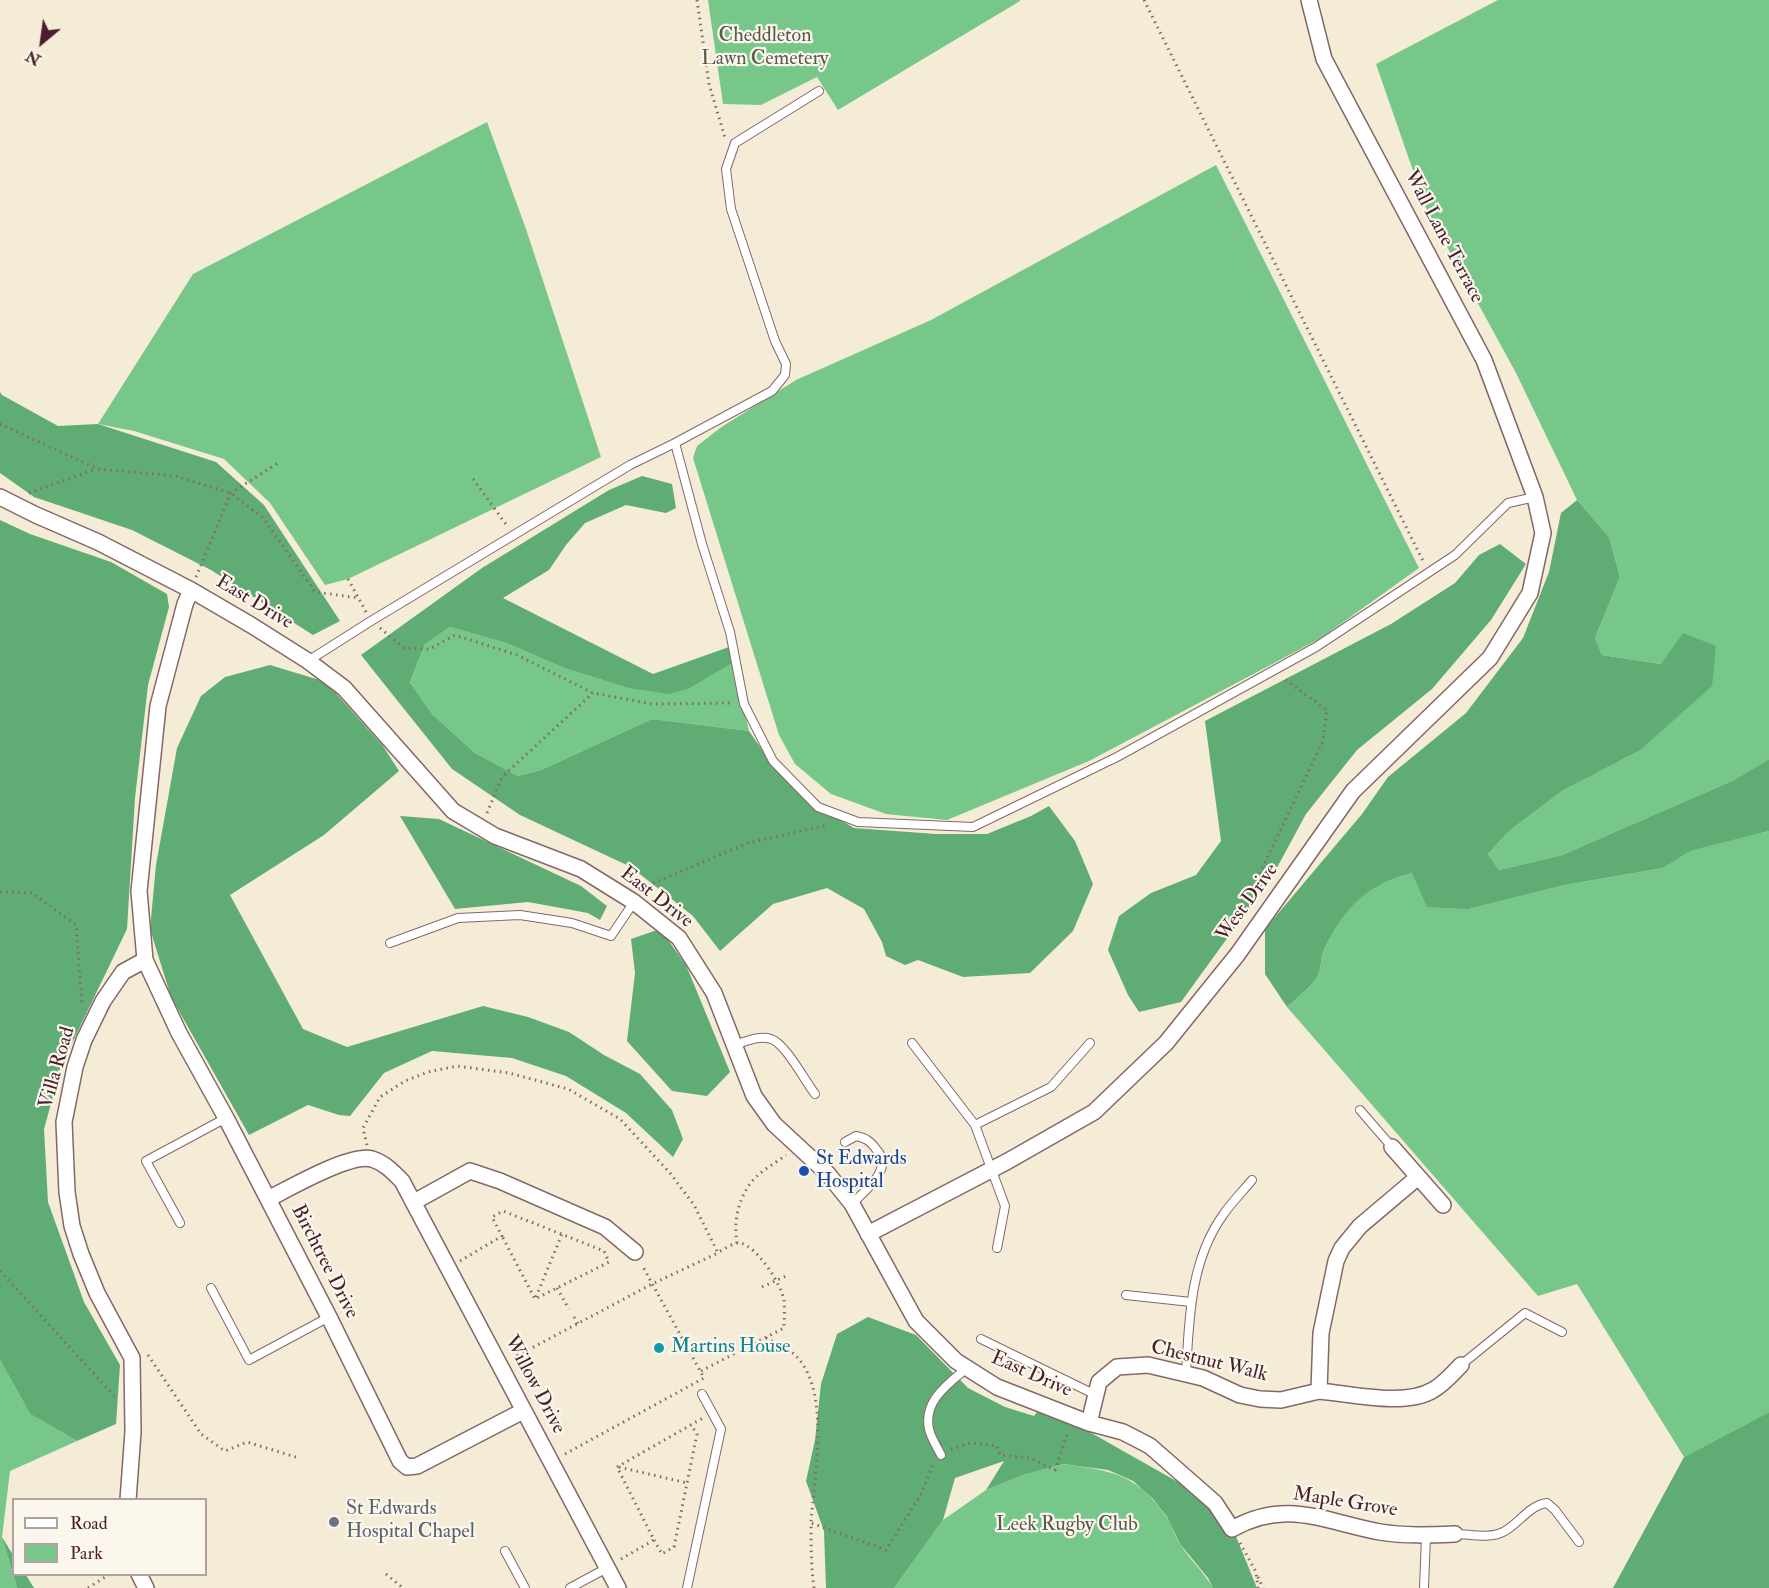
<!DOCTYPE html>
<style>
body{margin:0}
#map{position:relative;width:1769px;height:1588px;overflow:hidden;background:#f5ecd7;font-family:"IM FELL Double Pica",serif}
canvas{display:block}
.legend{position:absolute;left:12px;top:1498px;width:195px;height:78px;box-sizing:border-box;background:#fbf7ec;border:2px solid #b4a19f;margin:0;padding:8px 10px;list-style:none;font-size:18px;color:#4a1f2b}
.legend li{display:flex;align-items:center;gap:12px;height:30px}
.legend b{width:30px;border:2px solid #b4a19f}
.north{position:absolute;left:12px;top:12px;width:60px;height:60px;-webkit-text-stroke:4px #fbf7ec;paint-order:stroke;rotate:209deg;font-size:16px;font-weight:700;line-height:24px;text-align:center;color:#4a1f2b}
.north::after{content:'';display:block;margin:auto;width:21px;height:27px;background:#4a1f2b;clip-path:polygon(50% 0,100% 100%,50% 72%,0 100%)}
</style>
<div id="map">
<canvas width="1769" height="1588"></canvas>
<ul class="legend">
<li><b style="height:8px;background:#fff"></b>Road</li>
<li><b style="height:16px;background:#76c789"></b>Park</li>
</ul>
<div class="north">N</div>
</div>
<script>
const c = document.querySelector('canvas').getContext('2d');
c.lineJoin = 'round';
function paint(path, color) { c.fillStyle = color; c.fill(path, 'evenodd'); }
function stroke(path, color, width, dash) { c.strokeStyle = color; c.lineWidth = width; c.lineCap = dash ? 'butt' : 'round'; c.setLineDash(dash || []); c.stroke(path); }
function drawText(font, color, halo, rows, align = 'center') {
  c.font = font + ' "IM FELL Double Pica",serif'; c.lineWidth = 4.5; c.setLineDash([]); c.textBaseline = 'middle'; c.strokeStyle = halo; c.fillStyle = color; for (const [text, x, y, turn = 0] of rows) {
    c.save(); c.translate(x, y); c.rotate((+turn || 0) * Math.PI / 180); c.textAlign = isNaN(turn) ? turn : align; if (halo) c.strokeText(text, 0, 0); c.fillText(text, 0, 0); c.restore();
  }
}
const green = new Path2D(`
 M 708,0 L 1020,0 L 1020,1 L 838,110 L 817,77 L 761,105 L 723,104 Z
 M 1498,0 L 1769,0 L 1769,759 L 1734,780 L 1562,855 L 1499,870 L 1488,854 L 1509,831 L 1562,791 L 1639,751 L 1661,664 L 1602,655 L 1595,638 L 1620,577 L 1609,537 L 1577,500 L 1516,373 L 1426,208 L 1376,64 Z
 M 487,122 L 526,229 L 601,457 L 348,579 L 325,585 L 270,503 L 224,459 L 134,431 L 98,424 L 193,274 Z
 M 1216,165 L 1419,568 L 1321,638 L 1261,670 L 1089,761 L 947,820 L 886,814 L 831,794 L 795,764 L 779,735 L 693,458 L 697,446 L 720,428 L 796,380 L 931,320 Z
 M 450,627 L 506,643 L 564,668 L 628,688 L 690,688 L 733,663 L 749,731 L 652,719 L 541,770 L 518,776 L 475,753 L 432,714 L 410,684 L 425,644 Z
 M 1769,831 L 1769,1412 L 1684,1457 L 1577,1284 L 1538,1296 L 1287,1007 C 1296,999 1312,986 1317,977 C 1322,969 1320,958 1324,950 C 1345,906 1365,886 1412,873 L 1469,909 L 1565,885 L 1663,868 L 1689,851 Z
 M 0,1360 L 30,1414 L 77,1441 L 10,1471 L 2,1537 L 17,1588 L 0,1588 Z
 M 1063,1464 C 1112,1471 1135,1473 1165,1515 C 1172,1524 1174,1535 1180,1544 C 1190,1560 1204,1572 1213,1588 L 894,1588 L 943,1520 L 986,1490 L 1023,1475 Z`);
const forest = new Path2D(`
 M 0,392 L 2,395 L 58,426 L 98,424 L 216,462 L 264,505 L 340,621 L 313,635 L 211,570 L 132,530 L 34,497 L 0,473 Z
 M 642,476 L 672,484 L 676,508 L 666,513 L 626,505 L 585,523 L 566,545 L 549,570 L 503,598 L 653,674 L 729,647 L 733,663 L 690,688 L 669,694 L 628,688 L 564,668 L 506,643 L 450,627 L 425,644 L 410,683 L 432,714 L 475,753 L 518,776 L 541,770 L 652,719 L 749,731 L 776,770 L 812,803 L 854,828 L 936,834 L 987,834 L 1031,816 L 1049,806 L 1075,841 L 1093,884 L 1073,931 L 1030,973 L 963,977 L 918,960 L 905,965 L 886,956 L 882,942 L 864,909 L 827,888 L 773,904 L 720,951 L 693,916 L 631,867 L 520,815 L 452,769 L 361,655 L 482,568 L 609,490 Z
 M 1577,500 L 1609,537 L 1620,577 L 1595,638 L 1602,655 L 1661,664 L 1683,633 L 1716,646 L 1712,686 L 1639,751 L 1562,791 L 1509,831 L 1488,854 L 1499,870 L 1562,855 L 1734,780 L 1769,759 L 1769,831 L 1690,851 L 1663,868 L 1565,885 L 1469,909 L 1427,907 L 1412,873 C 1366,885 1344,908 1324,950 C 1320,958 1322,969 1317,977 C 1312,986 1296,999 1287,1007 L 1265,974 L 1265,929 L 1362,814 L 1388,777 L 1466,713 L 1523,638 L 1549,572 L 1561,513 Z
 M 0,520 L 30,534 L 111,562 L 167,594 L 169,607 L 148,685 L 135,798 L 127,929 L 62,1064 L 44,1129 L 48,1202 L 84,1302 L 120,1365 L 116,1424 L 77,1441 L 30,1414 L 0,1360 Z
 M 1500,544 L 1526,564 L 1491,620 L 1432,689 L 1357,750 L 1306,814 L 1273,875 L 1181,1002 L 1139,1012 L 1128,995 L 1108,950 L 1119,916 L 1151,893 L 1196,875 L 1221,841 L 1205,721 L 1391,624 L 1455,583 L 1479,555 Z
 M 270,665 L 326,682 L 383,746 L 399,771 L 324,835 L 230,895 L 303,1029 L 347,1047 L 483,1006 L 528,1017 L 569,1032 L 604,1055 L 640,1074 L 672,1110 L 683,1139 L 673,1157 L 626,1113 L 566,1076 L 512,1058 L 432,1051 L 384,1073 L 350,1116 L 339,1115 L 308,1105 L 249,1135 L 171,997 L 150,929 L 156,865 L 177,748 L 201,696 L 225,677 Z
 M 400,816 L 439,819 L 581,886 L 607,906 L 600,920 L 588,913 L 528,902 L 455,909 Z
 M 660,929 L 686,965 L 730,1072 L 707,1096 L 672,1091 L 627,1041 L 635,973 L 631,939 Z
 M 868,1317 L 916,1335 L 968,1388 L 1005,1407 L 1034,1416 L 1042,1405 L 1215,1503 L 1235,1534 L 1257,1588 L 1213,1588 L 1208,1578 L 1180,1544 L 1167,1517 L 1153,1499 L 1133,1481 L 1108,1470 L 1063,1464 L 1023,1475 L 986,1490 L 1004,1461 L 955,1478 L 943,1520 L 894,1588 L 826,1588 L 824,1531 L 806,1481 L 815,1440 L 821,1384 L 837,1334 Z
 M 1769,1412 L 1769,1588 L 1613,1588 L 1684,1457 Z
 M 2,1537 L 13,1555 L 14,1574 L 26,1575 L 34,1588 L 17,1588 Z`);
const path = new Path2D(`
 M 697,0 L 709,84 L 725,138
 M 1144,0 L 1424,563
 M 0,424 L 98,469 L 175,476 L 231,493 L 264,519 L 315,592 L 359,598
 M 473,479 L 508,527
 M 29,493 L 96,469
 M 196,577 L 231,493 L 278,463
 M 348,579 L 366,612
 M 380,628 L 404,648 L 430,649 L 455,635 L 517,655 L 593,693 L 652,704 L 731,703
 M 487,813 L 502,777 L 593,693
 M 642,888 L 748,843 L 828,825
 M 0,892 L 32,893 L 76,925 L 82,1005
 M 1254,903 L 1258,877 L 1323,741 L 1327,710 L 1283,678
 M 367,1145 L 363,1128 L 380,1097 L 405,1081 L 428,1072 L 457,1066 L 509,1073 L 568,1089 L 620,1119 L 670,1173 L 694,1205 L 718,1253 L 652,1284 L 513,1358
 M 737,1243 C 733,1220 739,1194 756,1177 C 764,1169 777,1162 786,1155
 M 460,1261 L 502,1236 L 492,1217 L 503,1211 L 604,1251 L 609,1262 L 535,1299 L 502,1236
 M 0,1271 L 117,1399
 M 762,1287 L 786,1276
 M 557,1288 L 569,1309
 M 536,1297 L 562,1234
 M 574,1317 L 578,1324
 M 766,1338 C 775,1343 790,1349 797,1357 C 831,1394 814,1476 811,1523
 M 148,1355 L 201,1434 L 225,1451 L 247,1442 L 299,1458
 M 701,1371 L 784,1328 C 784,1319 785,1309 784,1300 C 781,1284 757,1246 740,1243 C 733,1242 724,1250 718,1252
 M 951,1449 L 970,1443 L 997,1446 L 1000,1455 L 1030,1458 L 1055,1470 L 1068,1431
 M 565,1454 L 704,1378 L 642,1265
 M 619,1467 L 687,1483
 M 654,1540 L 662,1554 L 674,1547 L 697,1434 L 691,1425
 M 1240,1543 L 1256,1572 L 1258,1588
 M 621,1559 L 654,1540 L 617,1467 L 703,1418
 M 386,1574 L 403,1588
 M 1258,1577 L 1263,1588
 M 88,1588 L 110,1574
 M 814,1588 C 811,1566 811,1545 811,1523 L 886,1550 L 921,1494 L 934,1462`);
const service = new Path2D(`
 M 675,443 L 772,391 L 785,375 L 786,364 L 775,341 L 731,209 L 726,169 L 735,143 L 819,91
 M 308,661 L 371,621 L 630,465 L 675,443 L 702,544 L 730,632 L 744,704 L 773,761 L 818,807 L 858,822 L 973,827 L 1117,757 L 1316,647 L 1455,555 L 1508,503 L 1535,497
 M 390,943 L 458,918 L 520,915 L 572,923 L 611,936 L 634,902
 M 912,1043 L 975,1125 L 1005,1206 L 997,1248
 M 734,1045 C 745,1042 759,1035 771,1039 C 785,1043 805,1081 815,1094
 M 1360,1110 L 1392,1147
 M 975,1125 L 1051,1087 L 1090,1043
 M 845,1142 L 856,1136 C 866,1138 870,1141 876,1149 C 895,1169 865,1190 852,1204
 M 180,1223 L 146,1161 L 226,1118
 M 211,1288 L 249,1360 L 329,1317
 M 1126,1295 L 1191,1302
 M 981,1339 L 1096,1395
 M 1461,1365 L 1525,1313 L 1562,1332
 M 1186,1374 C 1189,1320 1190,1261 1223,1215 C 1231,1203 1243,1191 1252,1180
 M 941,1455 C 937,1447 931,1438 929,1429 C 923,1401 948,1384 967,1368
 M 1455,1534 C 1470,1534 1489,1539 1503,1532 C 1518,1525 1529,1505 1547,1503 L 1555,1510 L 1579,1542
 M 505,1551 L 525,1588
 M 570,1588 L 607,1568
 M 687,1588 L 721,1429 L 702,1394
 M 1424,1588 L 1426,1536`);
const minor = new Path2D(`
 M 0,497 L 36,515 L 98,542 L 191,590 L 251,625 L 308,661 L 344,688 L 453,811 L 495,836 L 581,869 L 634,902 L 679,938 L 714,993 L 754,1096 L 774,1124 L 828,1174 L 852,1204 L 916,1321 L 956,1361 L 997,1387 L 1089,1423 L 1123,1432 L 1150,1446 L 1215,1503 L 1232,1529 C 1286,1498 1325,1522 1380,1532 C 1405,1536 1430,1535 1455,1534
 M 145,960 L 179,1033 L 226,1118 L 329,1317 L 400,1461 L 407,1467 L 417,1466 L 523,1411
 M 1392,1147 L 1443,1205
 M 268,1199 C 290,1188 350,1153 372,1159 C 385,1163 393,1172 402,1181 L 618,1588
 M 414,1202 L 470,1171 L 500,1181 L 605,1227 L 635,1252
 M 868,1234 L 1008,1161 L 1094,1112 L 1166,1043 L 1237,955 L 1353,791 L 1490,658 L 1530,593 L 1543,533 L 1535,497 L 1484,360 L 1324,59 L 1309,0
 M 1319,1391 C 1352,1394 1405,1407 1433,1390 C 1444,1384 1452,1374 1461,1365
 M 1089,1423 L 1099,1382 L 1117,1367 L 1148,1365 L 1203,1378 L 1240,1395 L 1260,1399 L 1281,1400 L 1319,1391 L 1321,1333 L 1336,1261 L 1342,1248 L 1360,1226 L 1418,1177
 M 128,1500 L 133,1432 L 132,1358 L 97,1293 L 81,1254 L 72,1226 L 67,1192 L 64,1122 L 75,1067 L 84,1040 L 103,1001 L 123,972 L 145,960 L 139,891 L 158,706 L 185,604 L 191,590
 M 139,1574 L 146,1588`);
const markers = [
 [804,1171,6,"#1a4fb4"],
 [659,1348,6,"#0f9aa8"],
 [334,1522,6,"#6b7280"]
];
const parkNames = [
 ["Cheddleton",765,37],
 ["Lawn Cemetery",765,60],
 ["Leek Rugby Club",1067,1526]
];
const streetNames = [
 ["Wall Lane Terrace",1443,237,62],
 ["East Drive",254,603,31],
 ["East Drive",656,898,38],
 ["West Drive",1248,903,-54],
 ["Villa Road",58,1068,-74],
 ["Birchtree Drive",324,1262,63],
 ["Chestnut Walk",1209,1362,14],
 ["East Drive",1031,1375,24],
 ["Willow Drive",534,1385,62],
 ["Maple Grove",1345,1503,9]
];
const transitNames = [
 ["St Edwards",816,1160],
 ["Hospital",816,1183]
];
const cultureNames = [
 ["Martins House",671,1348]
];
const worshipNames = [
 ["St Edwards",346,1510],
 ["Hospital Chapel",346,1533]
];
paint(green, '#76c789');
paint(forest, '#60ac75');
stroke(service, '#866767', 10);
stroke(minor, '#866767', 18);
stroke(path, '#866767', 3, [1.5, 4.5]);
stroke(service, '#fff', 8);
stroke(minor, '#fff', 15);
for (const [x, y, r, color] of markers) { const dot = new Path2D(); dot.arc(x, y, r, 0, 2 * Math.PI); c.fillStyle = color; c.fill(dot); stroke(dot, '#fbf7ec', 2); }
drawText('20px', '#595a4c', '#fbf7ec', parkNames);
drawText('20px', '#4a1f2b', '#fbf7ec', streetNames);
drawText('20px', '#164399', '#fbf7ec', transitNames, 'left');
drawText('20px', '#0d838f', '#fbf7ec', cultureNames, 'left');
drawText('20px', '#5b616d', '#fbf7ec', worshipNames, 'left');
</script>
